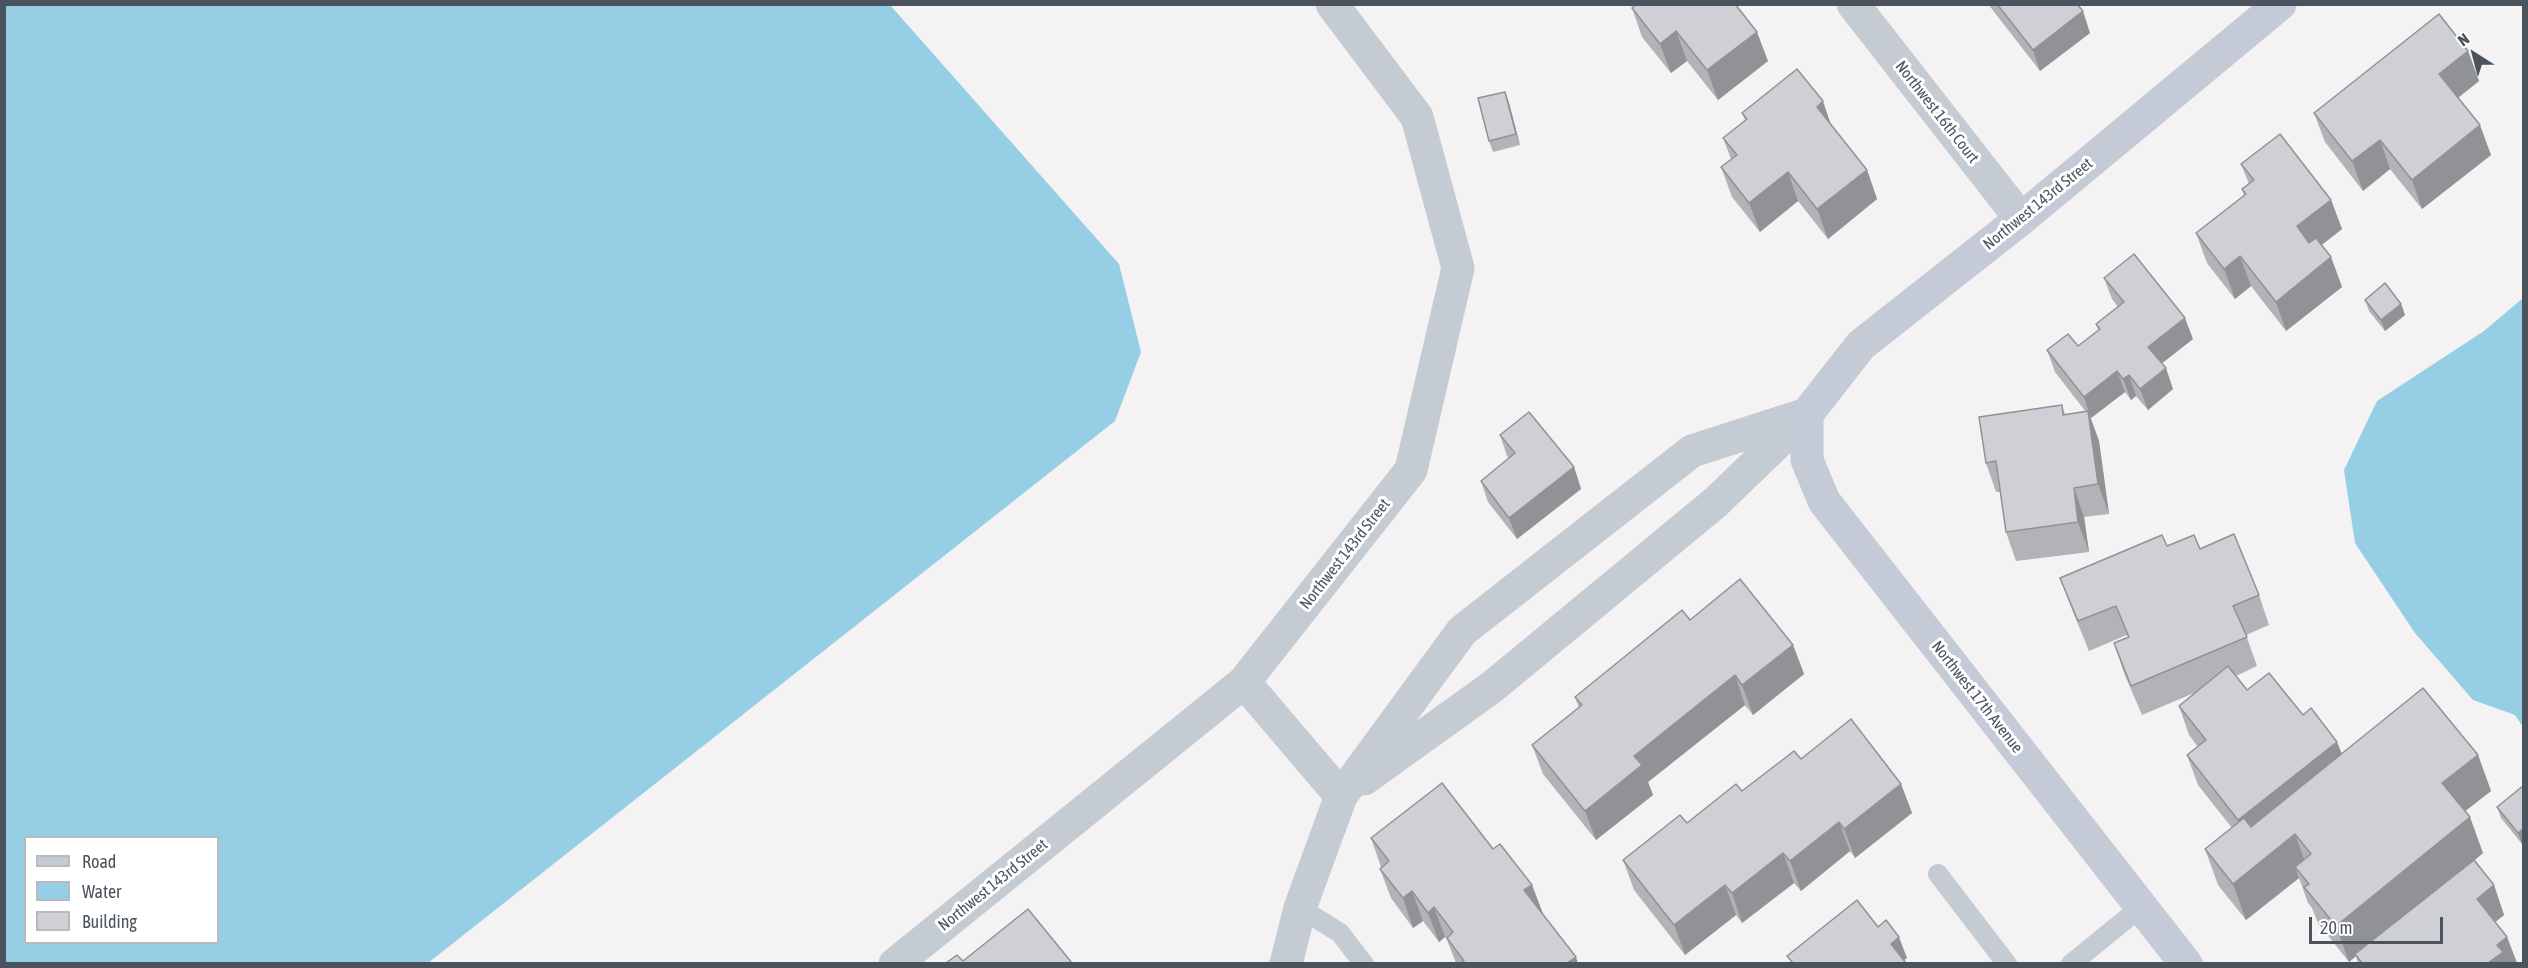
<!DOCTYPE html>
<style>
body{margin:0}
#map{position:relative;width:2528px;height:968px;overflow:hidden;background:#f4f2f2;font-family:"Asap Condensed",sans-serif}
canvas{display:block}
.frame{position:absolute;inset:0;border:6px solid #4b535d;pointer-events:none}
.legend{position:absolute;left:24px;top:836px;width:195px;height:108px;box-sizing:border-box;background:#fff;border:2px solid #b7babe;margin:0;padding:8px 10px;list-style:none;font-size:18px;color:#4b535d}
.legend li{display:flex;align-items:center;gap:12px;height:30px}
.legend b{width:30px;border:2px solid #b7babe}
.north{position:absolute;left:2444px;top:24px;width:60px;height:60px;-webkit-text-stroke:4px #fff;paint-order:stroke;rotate:324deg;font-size:16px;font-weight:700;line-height:24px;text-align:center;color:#4b535d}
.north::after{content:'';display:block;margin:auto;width:21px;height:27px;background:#4b535d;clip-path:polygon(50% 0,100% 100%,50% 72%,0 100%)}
.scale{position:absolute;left:2309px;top:917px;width:134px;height:27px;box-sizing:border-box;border:3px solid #4b535d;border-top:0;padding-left:8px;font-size:18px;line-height:21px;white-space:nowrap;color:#4b535d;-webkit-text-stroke:4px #fff;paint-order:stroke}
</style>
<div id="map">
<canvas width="2528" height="968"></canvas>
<div class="frame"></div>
<ul class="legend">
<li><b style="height:8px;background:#c4cbd6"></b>Road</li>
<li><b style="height:16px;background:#96cfe5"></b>Water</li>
<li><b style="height:16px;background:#cfd0d5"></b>Building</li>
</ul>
<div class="north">N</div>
<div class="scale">20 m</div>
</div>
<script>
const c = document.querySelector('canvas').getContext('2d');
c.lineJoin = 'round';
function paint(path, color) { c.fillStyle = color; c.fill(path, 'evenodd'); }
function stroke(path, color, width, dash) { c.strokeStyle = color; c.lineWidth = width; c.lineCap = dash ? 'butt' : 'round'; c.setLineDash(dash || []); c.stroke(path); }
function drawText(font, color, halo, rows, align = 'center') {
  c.font = font + ' "Asap Condensed",sans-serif'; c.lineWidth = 6; c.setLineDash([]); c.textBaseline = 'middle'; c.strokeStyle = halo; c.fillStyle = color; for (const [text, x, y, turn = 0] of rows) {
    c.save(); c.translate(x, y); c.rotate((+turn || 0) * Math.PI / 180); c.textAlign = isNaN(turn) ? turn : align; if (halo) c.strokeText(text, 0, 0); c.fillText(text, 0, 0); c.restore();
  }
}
const water = new Path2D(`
 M 5,4 L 890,5 L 1119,264 L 1141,352 L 1115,421 L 428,963 L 5,963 ZM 26,838 L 218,838 L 218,942 L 26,942 Z
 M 2523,298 L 2523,727 L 2515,715 L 2473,700 L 2415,633 L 2355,543 L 2344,470 L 2377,401 L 2484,331 Z`);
const lane = new Path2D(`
 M 1938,874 L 2007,964
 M 1300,908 L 1340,933 L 1364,964
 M 2071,964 L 2141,907`);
const street = new Path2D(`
 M 1853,4 L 2021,219
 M 1244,682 L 1341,796
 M 1364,779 L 1492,687 L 1716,502 L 1801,420
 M 895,964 L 1244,682 L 1411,470 L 1458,268 L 1417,117 L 1332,4
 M 1286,964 L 1300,908 L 1341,796 L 1462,631 L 1692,451 L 1807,414`);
const secondary = new Path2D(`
 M 2186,964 L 1824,501 L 1807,460 L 1807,414 L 1861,345 L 2021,219 L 2280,4`);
const wall = new Path2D(`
 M 1988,4 L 2077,4 L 2090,33 L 2040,71 Z
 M 1632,8 L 1768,61 L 1718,100 L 1687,61 L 1671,73 L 1642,37 Z
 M 2468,51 L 2479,81 L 2458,98 L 2491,155 L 2422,209 L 2390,169 L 2363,191 L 2325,142 L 2314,113 Z
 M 1509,103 L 1520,145 L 1493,152 L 1489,141 Z
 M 1742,113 L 1831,125 L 1867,170 L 1877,199 L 1828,239 L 1798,201 L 1760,232 L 1732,197 L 1721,167 L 1731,159 L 1723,138 L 1745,120 Z
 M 2241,164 L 2331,200 L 2342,229 L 2322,245 L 2331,257 L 2342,287 L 2286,331 L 2251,286 L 2235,299 L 2207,263 L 2196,233 L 2244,196 L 2242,189 L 2249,184 Z
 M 2104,278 L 2193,339 L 2162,363 L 2173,389 L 2148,410 L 2136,396 L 2131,400 L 2125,392 L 2091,418 L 2090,416 L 2099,441 L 2109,514 L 2084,517 L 2089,552 L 2016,561 L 2006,532 L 2000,492 L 1996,492 L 1986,463 L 2062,405 L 2065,414 L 2086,412 L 2055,372 L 2047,350 L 2078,346 L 2098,330 L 2096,324 L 2118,307 L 2112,299 Z
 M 2365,300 L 2401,304 L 2405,315 L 2385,331 L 2369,311 Z
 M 1500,435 L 1574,467 L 1581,489 L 1517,539 L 1488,502 L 1481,481 L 1509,458 L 1507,456 Z
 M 2167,546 L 2200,549 L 2259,595 L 2269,625 L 2246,635 L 2257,666 L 2236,676 L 2247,690 L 2303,715 L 2337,742 L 2342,754 L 2478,755 L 2491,791 L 2465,811 L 2483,853 L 2474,861 L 2494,885 L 2504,915 L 2495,922 L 2507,937 L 2517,963 L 2358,963 L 2356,956 L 2349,962 L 2318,923 L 2312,908 L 2308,903 L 2299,878 L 2246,920 L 2218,885 L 2205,849 L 2232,828 L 2198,785 L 2187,755 L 2198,747 L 2189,735 L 2179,706 L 2194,693 L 2142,715 L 2124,673 L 2114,643 L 2128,637 L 2127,635 L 2089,651 L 2071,607 L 2060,578 Z
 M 1690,620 L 1793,645 L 1804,674 L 1753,715 L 1745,705 L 1648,782 L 1653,795 L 1596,840 L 1543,774 L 1532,745 L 1579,708 L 1575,697 Z
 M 1801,759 L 1901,784 L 1912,813 L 1855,858 L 1850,851 L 1801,891 L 1794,883 L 1742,923 L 1736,915 L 1685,955 L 1634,890 L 1623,860 L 1742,791 Z
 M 2523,786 L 2523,843 L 2522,844 L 2501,818 L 2497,807 Z
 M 1371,838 L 1493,849 L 1532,885 L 1543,914 L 1578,963 L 1456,963 L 1447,940 L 1445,937 L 1439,942 L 1423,921 L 1413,928 L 1391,898 L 1380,869 L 1381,867 Z`);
const shadedWall = new Path2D(`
 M 2083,11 L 2090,33 L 2040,71 L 2033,50 Z
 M 1676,31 L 1687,61 L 1671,73 L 1660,44 Z
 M 1757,32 L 1768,61 L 1718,100 L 1707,70 Z
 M 2468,51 L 2479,81 L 2450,104 L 2439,74 Z
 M 1505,92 L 1509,103 L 1520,145 L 1516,134 Z
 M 1823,101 L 1833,131 L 1817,107 Z
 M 2480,125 L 2491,155 L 2422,209 L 2412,180 Z
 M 2380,140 L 2390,169 L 2363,191 L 2352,161 Z
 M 1867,170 L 1877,199 L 1828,239 L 1817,209 Z
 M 1788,172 L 1798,201 L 1760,232 L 1749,203 Z
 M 2331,200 L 2342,229 L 2307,256 L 2297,226 Z
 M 2240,256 L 2251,286 L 2235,299 L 2224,269 Z
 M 2331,257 L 2342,287 L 2286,331 L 2276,302 Z
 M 2401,304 L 2405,315 L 2385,331 L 2381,320 Z
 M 2185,318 L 2193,339 L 2156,368 L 2148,347 Z
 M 2166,368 L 2173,389 L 2148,410 L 2140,389 Z
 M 2117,371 L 2125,392 L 2091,418 L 2084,397 Z
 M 2129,375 L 2136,396 L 2131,400 L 2123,379 Z
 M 2088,411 L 2099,441 L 2109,514 L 2098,484 Z
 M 1574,467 L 1581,489 L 1517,539 L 1509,518 Z
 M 2074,488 L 2084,517 L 2089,552 L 2078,522 Z
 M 1793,645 L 1804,674 L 1753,715 L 1742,685 Z
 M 1735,675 L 1745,705 L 1648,782 L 1653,795 L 1596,840 L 1585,811 L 1634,756 Z
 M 2337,742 L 2348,771 L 2249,850 L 2238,820 Z
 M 2478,755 L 2491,791 L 2455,819 L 2442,783 Z
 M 1901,784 L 1912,813 L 1855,858 L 1844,829 Z
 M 2470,817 L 2483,853 L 2356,956 L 2355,954 L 2356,956 L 2349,962 L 2336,926 Z
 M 1839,822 L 1850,851 L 1801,891 L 1790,861 Z
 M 2523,829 L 2523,843 L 2522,844 L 2518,833 Z
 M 2295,834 L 2308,870 L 2295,867 L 2299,878 L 2246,920 L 2233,884 Z
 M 1783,853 L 1794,883 L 1742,923 L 1732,893 Z
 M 1532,885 L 1543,914 L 1524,890 Z
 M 1725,885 L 1736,915 L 1685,955 L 1674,925 Z
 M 2494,885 L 2504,915 L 2488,928 L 2477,899 Z
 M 1412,891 L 1423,921 L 1413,928 L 1403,898 Z
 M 1434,907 L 1445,937 L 1439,942 L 1428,913 Z
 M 1899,937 L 1907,958 L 1900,963 L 1891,944 Z
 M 2507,937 L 2517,963 L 2488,963 L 2497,945 Z
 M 1576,957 L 1578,963 L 1567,963 Z`);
const building = new Path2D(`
 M 1636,4 L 1735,4 L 1757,32 L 1707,70 L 1676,31 L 1660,44 L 1632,8 Z
 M 1997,4 L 2077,4 L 2083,11 L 2033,50 Z
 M 2439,14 L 2468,51 L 2439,74 L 2480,125 L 2412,180 L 2380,140 L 2352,161 L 2314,113 Z
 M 1797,69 L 1823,101 L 1817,107 L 1867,170 L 1817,209 L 1788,172 L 1749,203 L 1721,167 L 1737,155 L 1723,138 L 1747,119 L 1742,113 Z
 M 1505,92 L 1516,134 L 1489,141 L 1478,98 Z
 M 2280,134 L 2331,200 L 2297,226 L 2309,243 L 2316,238 L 2331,257 L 2276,302 L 2240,256 L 2224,269 L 2196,233 L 2246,194 L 2242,189 L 2254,180 L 2241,164 Z
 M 2134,254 L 2185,318 L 2148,347 L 2166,368 L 2140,389 L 2129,375 L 2123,379 L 2117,371 L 2084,397 L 2047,350 L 2068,334 L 2078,346 L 2100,329 L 2096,324 L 2124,302 L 2104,278 Z
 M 2385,283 L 2401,304 L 2381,320 L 2365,300 Z
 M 2062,405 L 2063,415 L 2088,411 L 2098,484 L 2074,488 L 2078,522 L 2006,532 L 1996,461 L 1986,463 L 1979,417 Z
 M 1529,412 L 1574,467 L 1509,518 L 1481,481 L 1515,453 L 1500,435 Z
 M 2234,534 L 2259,595 L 2233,606 L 2247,637 L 2131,686 L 2114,643 L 2129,637 L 2116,606 L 2078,621 L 2060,578 L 2162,535 L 2167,546 L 2194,535 L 2200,549 Z
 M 1740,579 L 1793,645 L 1742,685 L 1735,675 L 1634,756 L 1642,765 L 1585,811 L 1532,745 L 1582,705 L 1575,697 L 1682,610 L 1690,620 Z
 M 2228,666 L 2247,690 L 2269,673 L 2303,715 L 2311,708 L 2337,742 L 2238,820 L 2187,755 L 2206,740 L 2179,706 Z
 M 2423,688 L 2478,755 L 2442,783 L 2470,817 L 2336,926 L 2304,887 L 2309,884 L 2295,867 L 2311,854 L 2295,834 L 2233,884 L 2205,849 L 2244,818 L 2251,827 Z
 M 1851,719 L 1901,784 L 1844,829 L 1839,822 L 1790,861 L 1783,853 L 1732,893 L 1725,885 L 1674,925 L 1623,860 L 1680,815 L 1687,823 L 1736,784 L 1742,791 L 1794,751 L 1801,759 Z
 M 1442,783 L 1493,849 L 1500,844 L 1532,885 L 1524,890 L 1576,957 L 1567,963 L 1461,963 L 1464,961 L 1447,938 L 1453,932 L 1434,907 L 1428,913 L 1412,891 L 1403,898 L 1380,869 L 1389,861 L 1371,838 Z
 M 2523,786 L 2523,829 L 2518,833 L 2497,807 Z
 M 2474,860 L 2494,885 L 2477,899 L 2507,937 L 2497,945 L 2503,952 L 2488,963 L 2362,963 L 2355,954 Z
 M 1857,900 L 1878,927 L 1886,920 L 1899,937 L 1891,944 L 1906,963 L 1793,963 L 1787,956 Z
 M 1028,909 L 1072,963 L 946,963 L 957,955 L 963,961 Z`);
const streetNames = [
 ["Northwest 16th Court",1937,112,52],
 ["Northwest 143rd Street",2038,204,-39],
 ["Northwest 143rd Street",1345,554,-52],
 ["Northwest 17th Avenue",1977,697,52],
 ["Northwest 143rd Street",993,885,-39]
];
paint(water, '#96cfe5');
stroke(lane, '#c4cbd2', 20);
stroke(street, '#c4cbd2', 33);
stroke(secondary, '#c4cbd6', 33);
paint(wall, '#b2b3b7');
paint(shadedWall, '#919295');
paint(building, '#cfd0d5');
stroke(building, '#919295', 1.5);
drawText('16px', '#4b535d', '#fff', streetNames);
</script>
